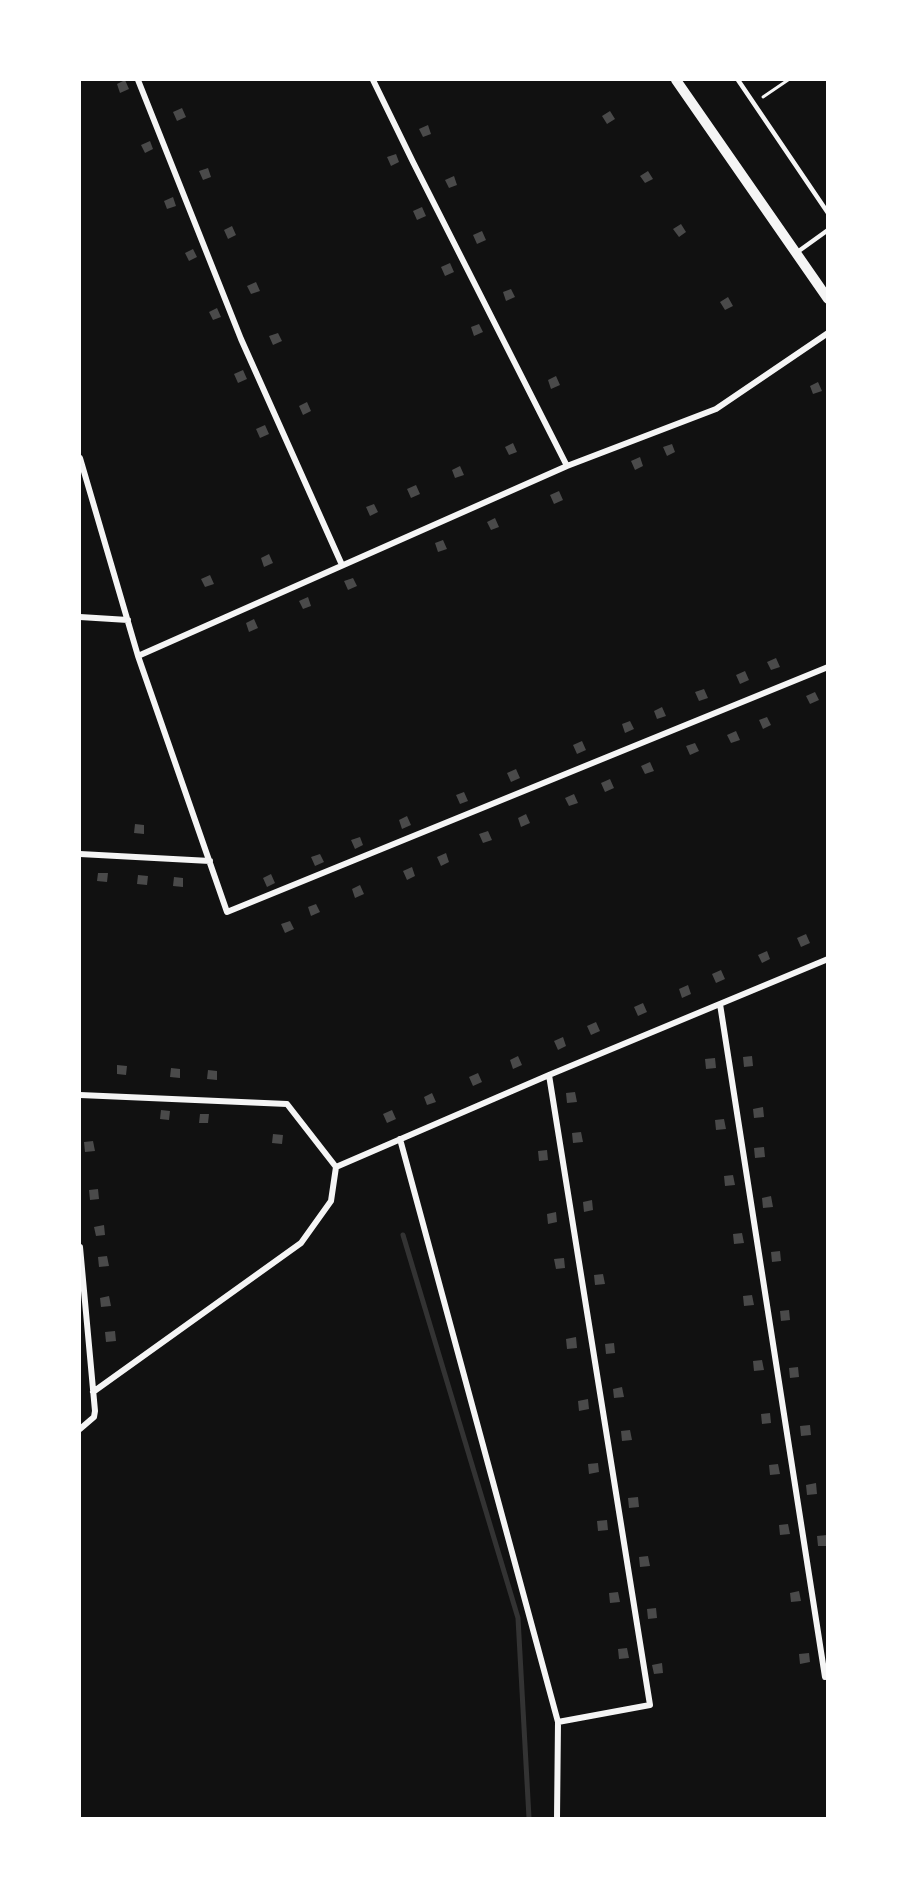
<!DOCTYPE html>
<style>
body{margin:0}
#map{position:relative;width:907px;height:1898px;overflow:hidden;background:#111;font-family:Cabin,sans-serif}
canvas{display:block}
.frame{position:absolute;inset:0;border:81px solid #fff;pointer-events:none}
</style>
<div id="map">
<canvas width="907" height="1898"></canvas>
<div class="frame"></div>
</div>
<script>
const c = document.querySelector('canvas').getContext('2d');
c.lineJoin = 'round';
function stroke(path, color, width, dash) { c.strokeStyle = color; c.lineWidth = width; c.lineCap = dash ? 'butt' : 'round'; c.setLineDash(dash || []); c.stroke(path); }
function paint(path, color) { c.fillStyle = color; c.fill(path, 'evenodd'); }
const stream = new Path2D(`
 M 403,1235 L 518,1618 L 529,1818`);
const building = new Path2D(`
 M 125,80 L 129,89 L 120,93 L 117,84 Z
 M 182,108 L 186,117 L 177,121 L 173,112 Z
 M 610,111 L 615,119 L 607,124 L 602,116 Z
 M 428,125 L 431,134 L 423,137 L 419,129 Z
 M 150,141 L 153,149 L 145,153 L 141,145 Z
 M 396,154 L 399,162 L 391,166 L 387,157 Z
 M 208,168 L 211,177 L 203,180 L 199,171 Z
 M 648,171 L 653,179 L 645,183 L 640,176 Z
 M 454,176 L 457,185 L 449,188 L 445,180 Z
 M 173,197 L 176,206 L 167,209 L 164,201 Z
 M 422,207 L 426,216 L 417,220 L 413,211 Z
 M 681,224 L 686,232 L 679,237 L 673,229 Z
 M 232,226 L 236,235 L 228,239 L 224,230 Z
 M 482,231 L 486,240 L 477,244 L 473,235 Z
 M 193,249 L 197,257 L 189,261 L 185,253 Z
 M 450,263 L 454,272 L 445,276 L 441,267 Z
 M 256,282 L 260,291 L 251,294 L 247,286 Z
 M 511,289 L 515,297 L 506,301 L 503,292 Z
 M 728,297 L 733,306 L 725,310 L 720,302 Z
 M 217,308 L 221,317 L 213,320 L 209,312 Z
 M 479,324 L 483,332 L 474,336 L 471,327 Z
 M 278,333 L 282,341 L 273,345 L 269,336 Z
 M 243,370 L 247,379 L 238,383 L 234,374 Z
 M 556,376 L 560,385 L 551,389 L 548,380 Z
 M 818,382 L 822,391 L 813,394 L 810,386 Z
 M 307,402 L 311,411 L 303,415 L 299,406 Z
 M 265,425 L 269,434 L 260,438 L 256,429 Z
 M 513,443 L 517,452 L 509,455 L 505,447 Z
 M 672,444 L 675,452 L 667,456 L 663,447 Z
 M 640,457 L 643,466 L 635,470 L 631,461 Z
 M 460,466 L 464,475 L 455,478 L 452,470 Z
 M 416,485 L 420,494 L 411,498 L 407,489 Z
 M 559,491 L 563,500 L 554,504 L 550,495 Z
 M 374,504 L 378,512 L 370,516 L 366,507 Z
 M 495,518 L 499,527 L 491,530 L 487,522 Z
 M 443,540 L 447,549 L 438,552 L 435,543 Z
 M 269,554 L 273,563 L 264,567 L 261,558 Z
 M 210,575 L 214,584 L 205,587 L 201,579 Z
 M 353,578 L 357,586 L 348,590 L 344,581 Z
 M 308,597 L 311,606 L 303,609 L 299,601 Z
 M 254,619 L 258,628 L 249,632 L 246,623 Z
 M 776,658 L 780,667 L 771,670 L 767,662 Z
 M 745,671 L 749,680 L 740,684 L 736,675 Z
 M 704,689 L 708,698 L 699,701 L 695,692 Z
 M 815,692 L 819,700 L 810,704 L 806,696 Z
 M 662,707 L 666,716 L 657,719 L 654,711 Z
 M 767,717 L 771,725 L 763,729 L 759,720 Z
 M 630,721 L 634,729 L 625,733 L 622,724 Z
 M 736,731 L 740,740 L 731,743 L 727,735 Z
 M 582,741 L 586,750 L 577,754 L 573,745 Z
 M 695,743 L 699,751 L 690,755 L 686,746 Z
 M 650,762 L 654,771 L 645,774 L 641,766 Z
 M 516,769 L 520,778 L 511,782 L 507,773 Z
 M 610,779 L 614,788 L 605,792 L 601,783 Z
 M 464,792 L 468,801 L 460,804 L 456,795 Z
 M 574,794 L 578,803 L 569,806 L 565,798 Z
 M 526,814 L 530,823 L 521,827 L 518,818 Z
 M 407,816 L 411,825 L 402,829 L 399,820 Z
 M 135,824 L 144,825 L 144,834 L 134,833 Z
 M 488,831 L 492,840 L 483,843 L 479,834 Z
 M 360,837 L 363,845 L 355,849 L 351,840 Z
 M 446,853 L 449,862 L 441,866 L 437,857 Z
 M 320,854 L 324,862 L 315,866 L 311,857 Z
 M 412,867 L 415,876 L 407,880 L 403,871 Z
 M 98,873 L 108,873 L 107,882 L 97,881 Z
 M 271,874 L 275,883 L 267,887 L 263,878 Z
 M 138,875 L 148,876 L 147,885 L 137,884 Z
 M 174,877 L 183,878 L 183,887 L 173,886 Z
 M 360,885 L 364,894 L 355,898 L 352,889 Z
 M 316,904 L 320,912 L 311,916 L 308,907 Z
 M 290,921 L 294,929 L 285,933 L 281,924 Z
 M 806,934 L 810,943 L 801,947 L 797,938 Z
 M 767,951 L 770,959 L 762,963 L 758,955 Z
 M 721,970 L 725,979 L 716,983 L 712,974 Z
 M 688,985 L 691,994 L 682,998 L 679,989 Z
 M 643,1003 L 647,1012 L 638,1016 L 634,1007 Z
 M 596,1022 L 600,1031 L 591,1035 L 587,1026 Z
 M 563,1037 L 566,1046 L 558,1050 L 554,1041 Z
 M 518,1056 L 522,1065 L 513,1069 L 510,1060 Z
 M 752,1056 L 753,1066 L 744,1067 L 743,1057 Z
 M 715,1058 L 716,1068 L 706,1069 L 705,1059 Z
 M 117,1065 L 127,1066 L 126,1075 L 117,1074 Z
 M 171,1068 L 180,1069 L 180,1078 L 170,1077 Z
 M 208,1070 L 217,1071 L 217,1080 L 207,1079 Z
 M 478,1073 L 482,1082 L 473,1086 L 469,1077 Z
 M 575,1092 L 577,1102 L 567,1103 L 566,1093 Z
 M 432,1093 L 436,1102 L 427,1105 L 424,1097 Z
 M 763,1107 L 764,1117 L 754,1118 L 753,1109 Z
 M 161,1110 L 170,1111 L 169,1120 L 160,1119 Z
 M 392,1110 L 396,1119 L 387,1123 L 383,1114 Z
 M 200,1114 L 209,1114 L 208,1123 L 199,1123 Z
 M 724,1119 L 726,1129 L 716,1130 L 715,1120 Z
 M 581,1132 L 583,1142 L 573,1143 L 572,1133 Z
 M 273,1134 L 283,1135 L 282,1144 L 272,1143 Z
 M 93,1141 L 95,1151 L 85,1152 L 84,1142 Z
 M 764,1147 L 765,1157 L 755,1158 L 754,1148 Z
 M 547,1150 L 548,1160 L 539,1161 L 538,1151 Z
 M 733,1175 L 735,1185 L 725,1186 L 724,1176 Z
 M 98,1189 L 99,1199 L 90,1200 L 89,1190 Z
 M 771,1196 L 773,1207 L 763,1208 L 762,1198 Z
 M 592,1200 L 593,1210 L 584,1212 L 583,1202 Z
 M 556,1212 L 557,1222 L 548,1224 L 547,1214 Z
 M 104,1225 L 105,1235 L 96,1236 L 94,1227 Z
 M 742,1233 L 744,1243 L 734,1244 L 733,1234 Z
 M 780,1251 L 781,1261 L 772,1262 L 771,1252 Z
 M 107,1256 L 109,1266 L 99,1267 L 98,1257 Z
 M 564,1258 L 565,1268 L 556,1269 L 554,1259 Z
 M 603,1274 L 605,1284 L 595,1285 L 594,1275 Z
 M 752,1295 L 754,1305 L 744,1306 L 743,1296 Z
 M 109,1296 L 111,1306 L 101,1307 L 100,1298 Z
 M 789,1310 L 790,1320 L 781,1321 L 780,1311 Z
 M 115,1331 L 116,1341 L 106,1342 L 105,1332 Z
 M 576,1337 L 577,1348 L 567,1349 L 566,1339 Z
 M 614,1343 L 615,1353 L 606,1354 L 605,1344 Z
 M 762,1360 L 764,1370 L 754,1371 L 753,1361 Z
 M 798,1367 L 799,1377 L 790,1378 L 789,1368 Z
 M 622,1387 L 624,1397 L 614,1398 L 613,1389 Z
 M 588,1399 L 589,1409 L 579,1411 L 578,1401 Z
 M 770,1413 L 771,1423 L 762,1424 L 761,1414 Z
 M 810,1425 L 811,1435 L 801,1436 L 800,1426 Z
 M 630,1430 L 632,1440 L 622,1441 L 621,1431 Z
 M 598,1463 L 599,1472 L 589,1474 L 588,1464 Z
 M 778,1464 L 780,1474 L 770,1475 L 769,1465 Z
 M 816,1483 L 817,1494 L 807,1495 L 806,1485 Z
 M 638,1497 L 639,1507 L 629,1508 L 628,1498 Z
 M 607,1520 L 608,1530 L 598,1531 L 597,1521 Z
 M 788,1524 L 790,1534 L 780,1535 L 779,1525 Z
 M 827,1535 L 828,1546 L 818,1546 L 817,1536 Z
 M 648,1556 L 650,1566 L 640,1567 L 639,1557 Z
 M 799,1591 L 801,1601 L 791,1602 L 790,1593 Z
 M 618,1592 L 620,1602 L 610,1603 L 609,1593 Z
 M 656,1608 L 657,1618 L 648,1619 L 647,1609 Z
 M 627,1648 L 629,1658 L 619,1659 L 618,1649 Z
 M 809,1653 L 810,1662 L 800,1664 L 799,1654 Z
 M 662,1663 L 663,1673 L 654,1674 L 652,1665 Z`);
const path = new Path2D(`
 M 763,97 L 788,80`);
const service = new Path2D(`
 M 738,80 L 828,213
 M 796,253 L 828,230`);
const minor = new Path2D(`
 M 138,80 L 241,339 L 342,565
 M 373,80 L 413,162 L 567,466
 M 80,458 L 138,656 L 227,912 L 828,667
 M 80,617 L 128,620
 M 138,656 L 567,466 L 716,409 L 828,333
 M 80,854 L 210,861
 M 720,1004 L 825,1677
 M 80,1095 L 287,1104 L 336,1167 L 549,1075 L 828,959
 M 400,1139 L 558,1722 L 650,1705 L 549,1075
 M 80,1247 L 95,1411 L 94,1417 L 80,1429
 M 93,1392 L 301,1243 L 331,1201 L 336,1167
 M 557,1818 L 558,1722`);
const tertiary = new Path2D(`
 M 676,80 L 828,299`);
stroke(stream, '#333', 5);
paint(building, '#4a4a4a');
stroke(path, '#f5f5f5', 3);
stroke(service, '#f5f5f5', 4.5);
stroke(minor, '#f5f5f5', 6);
stroke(tertiary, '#f5f5f5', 10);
</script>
